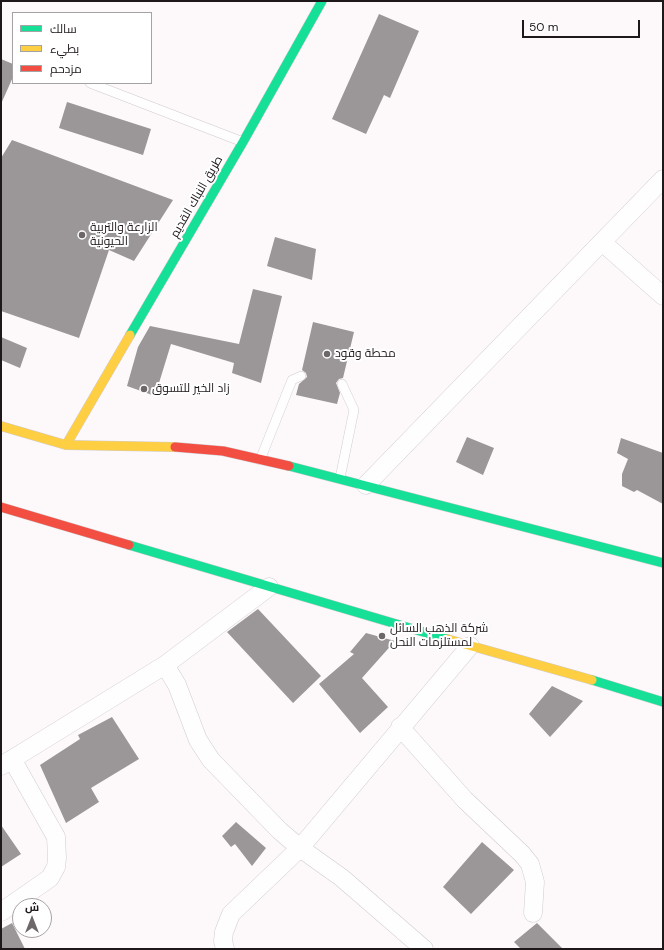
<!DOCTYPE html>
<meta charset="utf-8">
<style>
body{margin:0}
#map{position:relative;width:664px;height:950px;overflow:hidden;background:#fdf9fb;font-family:"DM Sans",Cairo,sans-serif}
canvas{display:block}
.frame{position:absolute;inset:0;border:2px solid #1f181b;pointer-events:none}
.legend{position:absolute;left:12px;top:12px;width:140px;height:72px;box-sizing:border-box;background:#fff;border:1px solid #a5a3a4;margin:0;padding:5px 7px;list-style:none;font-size:12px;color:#1f181b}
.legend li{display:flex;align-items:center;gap:8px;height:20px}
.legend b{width:20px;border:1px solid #a5a3a4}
.north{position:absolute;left:12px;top:898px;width:40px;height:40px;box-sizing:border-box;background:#fff;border:1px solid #a5a3a4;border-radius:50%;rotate:0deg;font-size:11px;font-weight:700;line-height:16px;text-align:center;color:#1f181b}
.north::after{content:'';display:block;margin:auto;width:14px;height:18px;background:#6d6769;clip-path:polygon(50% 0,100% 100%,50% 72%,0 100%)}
.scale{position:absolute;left:522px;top:20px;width:118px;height:18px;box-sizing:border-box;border:2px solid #1f181b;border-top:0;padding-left:5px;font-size:12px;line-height:14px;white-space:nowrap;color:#1f181b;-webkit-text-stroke:3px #fff;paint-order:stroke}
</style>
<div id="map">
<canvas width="664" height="950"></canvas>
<div class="frame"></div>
<ul class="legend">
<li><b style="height:5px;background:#16e098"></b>سالك</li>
<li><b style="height:5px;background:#ffcf43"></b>بطيء</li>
<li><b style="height:5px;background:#f24e42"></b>مزدحم</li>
</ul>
<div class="north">ش</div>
<div class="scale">50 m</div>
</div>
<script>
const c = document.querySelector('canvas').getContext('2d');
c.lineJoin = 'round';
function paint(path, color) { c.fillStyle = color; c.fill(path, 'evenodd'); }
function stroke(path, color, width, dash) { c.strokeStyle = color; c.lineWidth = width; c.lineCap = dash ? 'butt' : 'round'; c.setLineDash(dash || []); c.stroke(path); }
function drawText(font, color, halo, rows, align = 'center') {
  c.font = font + ' "DM Sans",Cairo,sans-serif'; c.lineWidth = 4; c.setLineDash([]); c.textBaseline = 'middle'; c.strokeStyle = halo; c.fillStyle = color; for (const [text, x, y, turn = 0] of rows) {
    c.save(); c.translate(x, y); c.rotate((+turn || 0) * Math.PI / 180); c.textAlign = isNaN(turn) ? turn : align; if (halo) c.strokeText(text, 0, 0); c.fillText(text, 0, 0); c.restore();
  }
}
const building = new Path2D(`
 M 379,14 L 419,31 L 390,98 L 384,95 L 366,134 L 332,119 Z
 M 1,59 L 13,64 L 13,77 L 1,104 Z
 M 67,102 L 151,129 L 143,155 L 59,128 Z
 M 12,140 L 173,200 L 134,261 L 109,250 L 79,338 L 1,311 L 1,158 Z
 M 275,237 L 316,249 L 312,280 L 267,266 Z
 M 253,289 L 282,296 L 261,383 L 232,373 L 234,363 L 171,344 L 155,396 L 127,386 L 138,347 L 150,326 L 239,344 Z
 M 313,322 L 354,332 L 343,378 L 339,379 L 336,383 L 340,393 L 337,404 L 296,395 L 299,384 L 307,377 L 306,373 L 302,370 Z
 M 1,337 L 27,348 L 20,368 L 1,360 Z
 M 467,437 L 494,448 L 483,475 L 456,462 Z
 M 621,438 L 663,453 L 663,504 L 637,490 L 634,492 L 622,486 L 622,474 L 628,459 L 617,453 Z
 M 258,609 L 321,676 L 293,703 L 227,632 Z
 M 366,633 L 395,641 L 362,678 L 388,707 L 360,733 L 319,684 L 354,654 L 350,652 Z
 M 552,686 L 583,701 L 550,737 L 529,714 Z
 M 112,717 L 139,759 L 91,788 L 99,802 L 66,823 L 40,765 L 80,739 L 78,735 Z
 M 236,822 L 266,848 L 252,866 L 235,844 L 231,847 L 222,836 Z
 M 1,825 L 21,854 L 1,867 Z
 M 482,842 L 514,870 L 471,914 L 443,887 Z
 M 12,923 L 25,949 L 1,949 L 1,929 Z
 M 537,923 L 563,949 L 521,949 L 514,942 Z`);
const lane = new Path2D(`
 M 90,83 L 243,142
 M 260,460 L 292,380 L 301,376
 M 340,478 L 354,410 L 342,384`);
const street = new Path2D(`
 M 602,242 L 663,296
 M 366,485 L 663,179
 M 165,665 L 177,685 L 198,740 L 211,760 L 280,831 L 300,848 L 231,914 L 224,932 L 223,941 L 225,949
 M 400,727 L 465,800 L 522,854 L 530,864 L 535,882 L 533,913
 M 1,766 L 165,665 L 269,587
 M 1,912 L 50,878 L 56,867 L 57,858 L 56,837 L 12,759
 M 424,949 L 342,878 L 300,848 L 470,646`);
const fast = new Path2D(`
 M 130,335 L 243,142 L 322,1
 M 289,466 L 663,563
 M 129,545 L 447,639
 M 592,680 L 663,702`);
const slow = new Path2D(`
 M 1,426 L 66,445 L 175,447
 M 66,445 L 130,335
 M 447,639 L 592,680`);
const jam = new Path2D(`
 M 175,447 L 223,451 L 289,466
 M 1,507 L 129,545`);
const markers = [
 [82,235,4,"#6d6769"],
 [327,354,4,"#6d6769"],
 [144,389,4,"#6d6769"],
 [382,636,4,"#6d6769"]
];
const streetNames = [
 ["طريق النباك القديم",197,197,-60]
];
const poiNames = [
 ["الزارعة والتربية",90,228],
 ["الحيونية",90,242],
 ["محطة وقود",335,354],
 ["زاد الخير للتسوق",152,389],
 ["شركة الذهب السائل",390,629],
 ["لمستلزمات النحل",390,643]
];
paint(building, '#9b9697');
stroke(lane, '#d0cbcd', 10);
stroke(street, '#d0cbcd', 19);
stroke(fast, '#d0cbcd', 10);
stroke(slow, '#d0cbcd', 10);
stroke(jam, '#d0cbcd', 10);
stroke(lane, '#fffefe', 9);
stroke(street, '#fffefe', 18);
stroke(fast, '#16e098', 9);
stroke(slow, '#ffcf43', 9);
stroke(jam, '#f24e42', 9);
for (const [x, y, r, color] of markers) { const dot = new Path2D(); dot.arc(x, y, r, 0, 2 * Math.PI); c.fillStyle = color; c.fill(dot); stroke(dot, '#fff', 1.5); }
drawText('12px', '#1f181b', '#fff', streetNames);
drawText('12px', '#1f181b', '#fff', poiNames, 'left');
</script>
